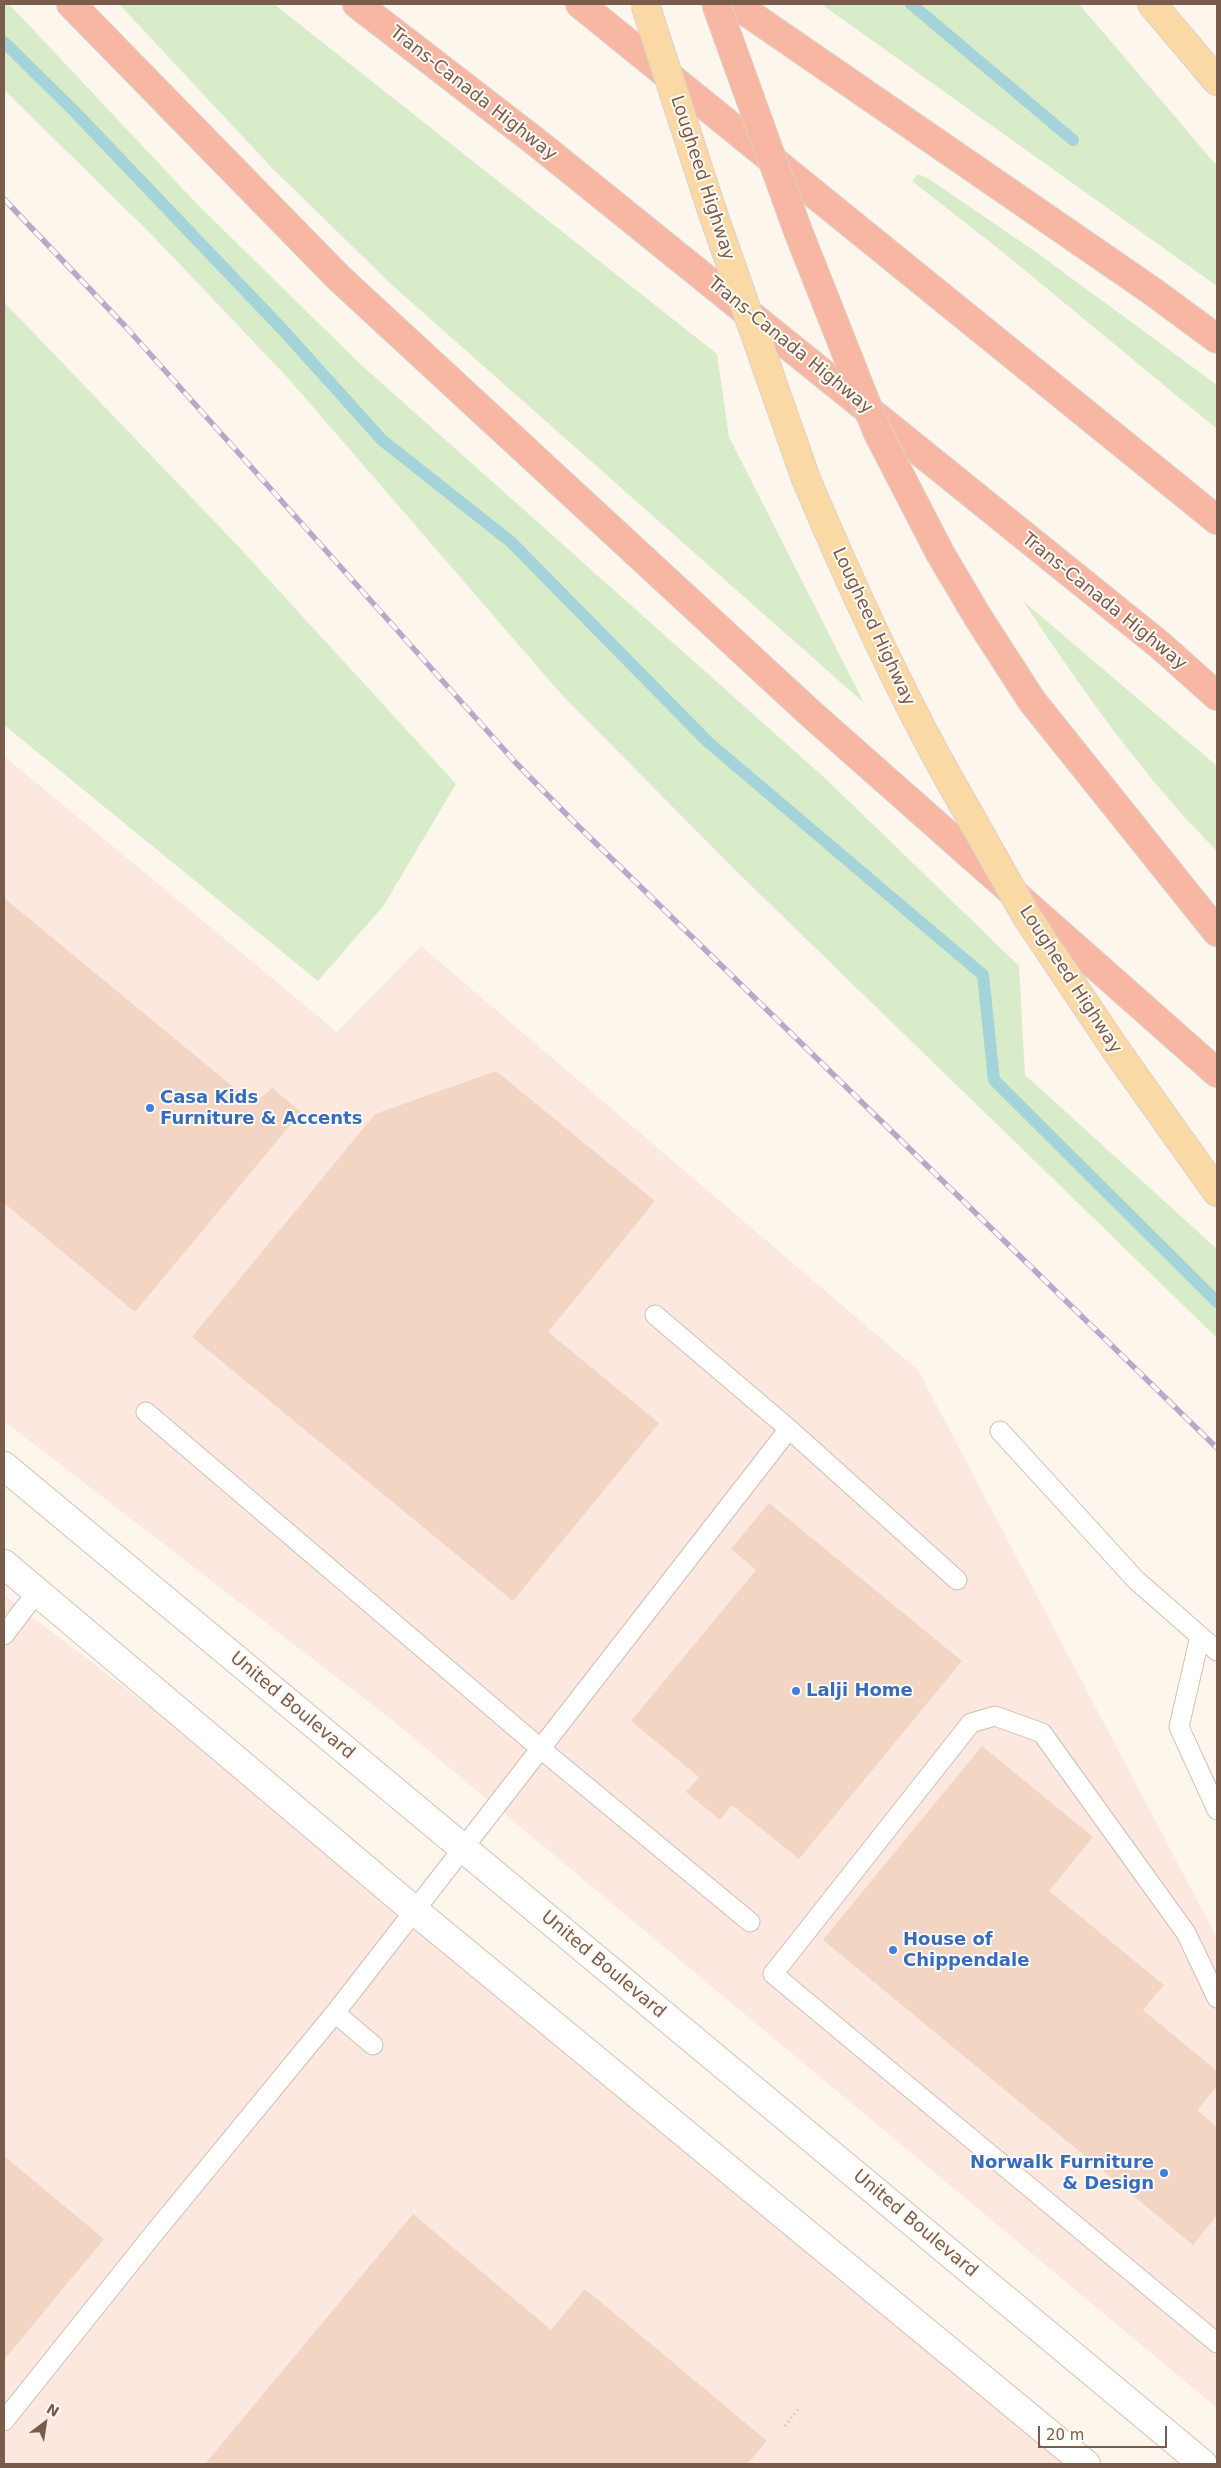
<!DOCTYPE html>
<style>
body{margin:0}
#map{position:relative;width:1221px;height:2468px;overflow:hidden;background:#fdf6ec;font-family:"DejaVu Sans",sans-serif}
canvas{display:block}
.frame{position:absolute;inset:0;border:5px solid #7a5c4d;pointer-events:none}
.north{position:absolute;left:20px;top:2398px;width:50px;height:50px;-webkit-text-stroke:4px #fffaf3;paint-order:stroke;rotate:31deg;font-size:14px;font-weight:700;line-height:20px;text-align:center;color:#7a5c4d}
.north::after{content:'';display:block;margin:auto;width:18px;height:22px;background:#7a5c4d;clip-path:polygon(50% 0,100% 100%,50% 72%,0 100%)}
.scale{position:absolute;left:1038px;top:2426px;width:129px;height:22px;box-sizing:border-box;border:2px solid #7a5c4d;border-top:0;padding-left:6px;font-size:15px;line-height:18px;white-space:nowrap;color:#7a5c4d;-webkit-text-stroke:4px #fffaf3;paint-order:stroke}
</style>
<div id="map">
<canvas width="1221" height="2468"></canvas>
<div class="frame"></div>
<div class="north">N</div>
<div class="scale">20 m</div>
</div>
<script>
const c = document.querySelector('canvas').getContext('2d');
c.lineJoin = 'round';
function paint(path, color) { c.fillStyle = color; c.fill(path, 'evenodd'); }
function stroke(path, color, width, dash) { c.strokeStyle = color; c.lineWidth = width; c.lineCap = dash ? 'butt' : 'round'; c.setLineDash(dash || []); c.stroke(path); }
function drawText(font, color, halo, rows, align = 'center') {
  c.font = font + ' "DejaVu Sans",sans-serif'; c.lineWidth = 4; c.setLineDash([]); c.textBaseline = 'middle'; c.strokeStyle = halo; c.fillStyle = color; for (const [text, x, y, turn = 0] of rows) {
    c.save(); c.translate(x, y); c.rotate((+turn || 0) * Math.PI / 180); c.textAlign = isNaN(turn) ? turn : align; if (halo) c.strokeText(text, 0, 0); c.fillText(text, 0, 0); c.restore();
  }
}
const commercial = new Path2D(`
 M 4,756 L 337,1032 L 421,946 L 918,1370 L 1217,1938 L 1217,2408 L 392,1720 L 4,1421 Z
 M 4,1595 L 415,1911 L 1066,2464 L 4,2464 Z`);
const green = new Path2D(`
 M 4,4 L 9,4 L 196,203 L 358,362 L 827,780 L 1019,966 L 1025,1075 L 1217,1249 L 1217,1338 L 733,868 L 562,695 L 288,378 L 149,232 L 4,90 Z
 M 119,4 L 274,4 L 717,354 L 729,437 L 864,703 L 392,285 L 273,169 Z
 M 821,4 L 1079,4 L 1217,166 L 1217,286 Z
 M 918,174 L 929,179 L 1033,250 L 1217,385 L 1217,429 L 1004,253 L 912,181 Z
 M 4,302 L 238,546 L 456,784 L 384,905 L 318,981 L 4,725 Z
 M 1023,601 L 1217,766 L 1217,851 C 1143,777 1081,688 1023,601 Z`);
const stream = new Path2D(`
 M 911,4 L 1073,140
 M 4,42 L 75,112 L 283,330 L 382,440 L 511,542 L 708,742 L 983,975 L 994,1080 L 1217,1302`);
const building = new Path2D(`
 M 4,898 L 254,1104 L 272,1088 L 301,1112 L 135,1312 L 4,1203 Z
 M 496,1071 L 655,1201 L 548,1332 L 659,1423 L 513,1601 L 192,1337 L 375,1114 Z
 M 769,1503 L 962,1661 L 799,1859 L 732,1805 L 720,1820 L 686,1792 L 699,1777 L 631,1721 L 756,1570 L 731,1549 Z
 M 982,1746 L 1093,1837 L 1049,1891 L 1164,1985 L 1143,2010 L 1217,2071 L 1217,2086 L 1197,2110 L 1217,2127 L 1217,2215 L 1193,2245 L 823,1940 Z
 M 4,2156 L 104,2239 L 4,2360 Z
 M 413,2214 L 551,2330 L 585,2289 L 767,2441 L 747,2464 L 205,2464 Z`);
const path = new Path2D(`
 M 785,2426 L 799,2408`);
const lane = new Path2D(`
 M 146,1412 L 541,1749 L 750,1922
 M 789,1429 L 957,1580
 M 1000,1431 L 1136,1580 L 1217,1651
 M 4,1635 L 37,1592
 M 1200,1636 L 1179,1727 L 1217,1810
 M 1217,1998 L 1186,1933 L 1042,1733 L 995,1716 L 971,1723 L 773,1974 L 1217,2343
 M 335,2013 L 373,2045
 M 4,2421 L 151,2237 L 335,2013 L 789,1429 L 655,1315`);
const secondary = new Path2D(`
 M 4,1466 L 1203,2464
 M 4,1564 L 415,1911 L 1086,2464`);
const primary = new Path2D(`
 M 1152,4 L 1217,81
 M 806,479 C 847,576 890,671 940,763
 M 1116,1050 L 1217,1192`);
const highway = new Path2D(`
 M 71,4 L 339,278 L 810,713 L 1217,1073
 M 357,4 L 536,142 L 1161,646 L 1217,696
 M 580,4 L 1217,520
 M 735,4 L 1152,291 L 1217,339
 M 979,619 L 1032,701 L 1217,932`);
const rail = new Path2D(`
 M 4,199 L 125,326 L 516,763 L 575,823 L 1217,1448`);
const primaryBridge = new Path2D(`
 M 645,4 L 712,211 L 806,479
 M 940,763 L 1027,917 L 1116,1050`);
const highwayBridge = new Path2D(`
 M 716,4 L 798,231 L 877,431 L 940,553 L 979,619`);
const markers = [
 [150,1108,5,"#3f7fe0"],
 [796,1691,5,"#3f7fe0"],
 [893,1950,5,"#3f7fe0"],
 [1164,2173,5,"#3f7fe0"]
];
const streetNames = [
 ["Trans-Canada Highway",473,94,38],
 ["Lougheed Highway",702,178,72],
 ["Trans-Canada Highway",790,346,39],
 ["Trans-Canada Highway",1104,602,39],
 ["Lougheed Highway",873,627,65],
 ["Lougheed Highway",1070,980,57],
 ["United Boulevard",292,1706,40],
 ["United Boulevard",603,1965,40],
 ["United Boulevard",915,2224,40]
];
const shopNames = [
 ["Casa Kids",160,1098],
 ["Furniture & Accents",160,1119],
 ["Lalji Home",806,1691],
 ["House of",903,1940],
 ["Chippendale",903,1961],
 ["Norwalk Furniture",1154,2163,"right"],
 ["& Design",1154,2184,"right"]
];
paint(commercial, '#fde8e0');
paint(green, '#d8ecc9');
stroke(stream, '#a5d3da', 12);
paint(building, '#f3d5c3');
stroke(lane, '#d1beb0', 21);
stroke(secondary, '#d6c0b0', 30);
stroke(primary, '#dad1cd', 30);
stroke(highway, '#dad1cd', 30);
stroke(path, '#d9b8a5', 3, [1, 4]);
stroke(lane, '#fff', 19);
stroke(secondary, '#fff', 28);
stroke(primary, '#fbd9a5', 28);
stroke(highway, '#f7b7a3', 28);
stroke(rail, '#b9a8c9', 5.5);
stroke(rail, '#fffaf3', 4, [11]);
stroke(primaryBridge, '#dad1cd', 30, []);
stroke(highwayBridge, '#dad1cd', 30, []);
stroke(primaryBridge, '#fbd9a5', 28);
stroke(highwayBridge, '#f7b7a3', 28);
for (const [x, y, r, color] of markers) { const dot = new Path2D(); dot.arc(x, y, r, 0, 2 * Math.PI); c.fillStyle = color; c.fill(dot); stroke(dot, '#fffaf3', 2); }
drawText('18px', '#7a5c4d', '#fffaf3', streetNames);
drawText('bold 18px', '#366cbe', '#fffaf3', shopNames, 'left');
</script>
